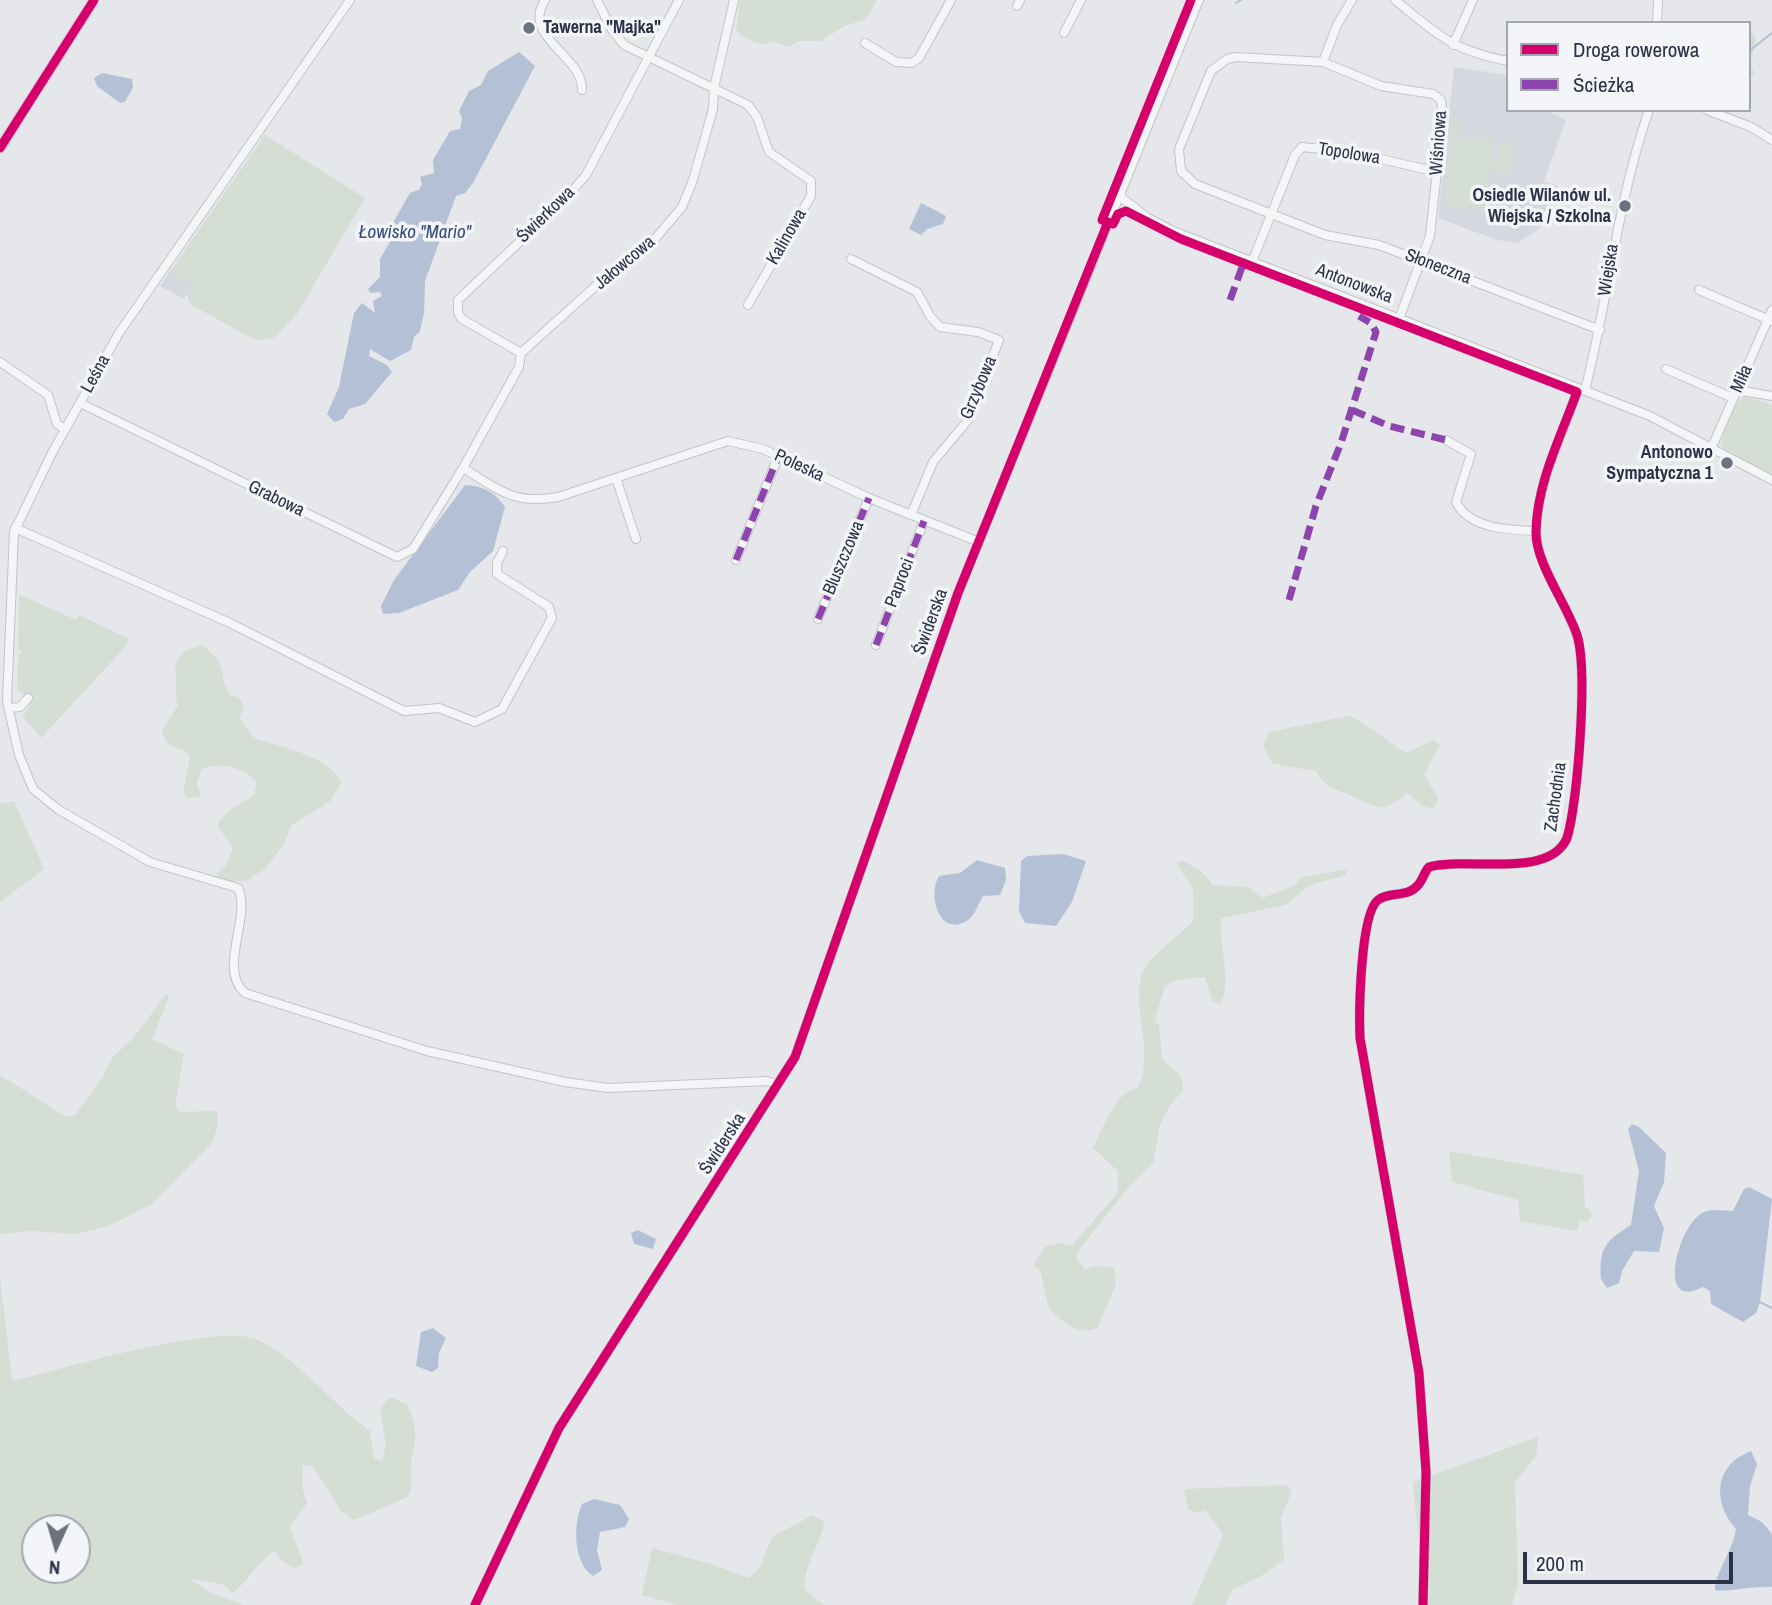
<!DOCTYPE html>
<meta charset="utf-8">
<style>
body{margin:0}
#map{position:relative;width:1772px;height:1605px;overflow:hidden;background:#e5e7ea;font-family:"Archivo Narrow",sans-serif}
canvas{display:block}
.legend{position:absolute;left:1506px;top:21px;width:245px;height:91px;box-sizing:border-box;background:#f3f5f9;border:2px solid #a3a7b1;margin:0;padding:9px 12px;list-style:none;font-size:21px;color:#2a3245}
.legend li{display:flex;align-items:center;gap:14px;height:35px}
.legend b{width:35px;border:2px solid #a3a7b1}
.north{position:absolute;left:21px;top:1514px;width:70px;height:70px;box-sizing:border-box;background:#f3f5f9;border:2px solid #a3a7b1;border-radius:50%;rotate:184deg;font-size:19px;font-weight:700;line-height:28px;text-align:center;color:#2a3245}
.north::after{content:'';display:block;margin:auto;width:24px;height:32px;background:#6b717f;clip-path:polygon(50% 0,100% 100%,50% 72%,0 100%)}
.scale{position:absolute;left:1523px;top:1552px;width:210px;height:32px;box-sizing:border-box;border:4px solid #2a3245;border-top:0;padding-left:9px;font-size:21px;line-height:24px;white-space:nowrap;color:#2a3245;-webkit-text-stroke:5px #f3f5f9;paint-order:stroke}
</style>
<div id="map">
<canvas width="1772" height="1605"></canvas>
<ul class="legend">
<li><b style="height:9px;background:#d6006c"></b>Droga rowerowa</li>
<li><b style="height:9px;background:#8e44ad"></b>Ścieżka</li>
</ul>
<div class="north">N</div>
<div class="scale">200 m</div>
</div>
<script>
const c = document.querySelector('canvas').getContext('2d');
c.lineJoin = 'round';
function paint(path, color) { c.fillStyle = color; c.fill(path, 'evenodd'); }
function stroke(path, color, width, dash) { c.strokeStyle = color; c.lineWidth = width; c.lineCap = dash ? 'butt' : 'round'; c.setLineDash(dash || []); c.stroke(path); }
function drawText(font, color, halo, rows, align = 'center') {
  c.font = font + ' "Archivo Narrow",sans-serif'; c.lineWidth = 7; c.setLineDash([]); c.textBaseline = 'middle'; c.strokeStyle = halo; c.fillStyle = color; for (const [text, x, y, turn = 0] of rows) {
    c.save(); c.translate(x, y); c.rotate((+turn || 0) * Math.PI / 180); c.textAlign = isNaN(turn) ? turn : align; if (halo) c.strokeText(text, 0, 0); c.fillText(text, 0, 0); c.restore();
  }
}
const built = new Path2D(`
 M 1454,67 L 1507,75 L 1508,110 L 1545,110 L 1566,120 L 1544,181 L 1558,186 L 1552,204 L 1540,228 L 1518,243 L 1497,240 L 1438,218 Z
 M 171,270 L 194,285 L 184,299 L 160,286 Z`);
const green = new Path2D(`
 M 740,0 L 877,0 L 866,19 L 845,26 L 820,41 L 799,41 L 789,47 L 770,41 L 767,44 C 754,44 745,39 736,30 Z
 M 1749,27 L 1756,38 L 1750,63 L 1754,73 L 1749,79 Z
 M 1453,120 L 1459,120 L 1458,137 L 1494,140 L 1487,209 L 1446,205 Z
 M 265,135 L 365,198 L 297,314 L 275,337 L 257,341 L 190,304 L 187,295 L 194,285 L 171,270 Z
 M 1498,144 L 1514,145 L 1511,174 L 1495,172 Z
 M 1744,396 L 1772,405 L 1772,476 L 1722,447 C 1721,432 1732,406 1744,396 Z
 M 19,594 L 76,620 L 79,615 L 129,639 L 126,646 L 41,738 L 23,717 L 32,700 L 18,691 L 17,686 L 18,658 L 21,651 L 18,649 Z
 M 202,645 C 232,668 216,671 230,695 L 240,698 L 244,707 L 239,718 L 254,738 C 283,748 326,754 342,783 L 329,802 L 291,826 L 284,844 L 265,869 L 246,881 L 226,882 L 217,878 L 217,873 L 226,866 L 233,848 L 217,825 L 227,812 L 254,795 L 257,782 C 242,767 221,761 201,769 L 197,783 L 201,797 L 188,798 L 183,792 L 190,756 L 184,750 C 169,747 165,744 162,729 L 178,706 C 173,691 178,679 175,664 L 184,651 Z
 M 1348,716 C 1368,722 1387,743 1407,753 L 1434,740 L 1440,745 L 1424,774 L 1439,800 L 1433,809 L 1423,806 L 1407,793 C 1382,814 1378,808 1352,796 C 1332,787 1329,791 1316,771 L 1273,764 L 1263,746 L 1269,732 Z
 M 14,801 L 44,869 L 0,902 L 0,804 Z
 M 1182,860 L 1201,871 L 1213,885 L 1248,887 L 1263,898 L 1293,886 L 1302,877 L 1347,869 L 1346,875 L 1310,885 L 1285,905 L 1221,918 C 1218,944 1233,982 1220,1004 L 1213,1002 L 1205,977 L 1176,980 L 1165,986 L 1155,1020 L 1159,1025 L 1162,1059 L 1181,1076 L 1183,1091 L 1170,1105 L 1160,1125 L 1153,1163 L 1128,1188 L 1078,1251 L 1076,1259 L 1085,1269 L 1097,1266 L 1114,1268 L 1116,1284 L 1098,1327 C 1080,1338 1062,1321 1049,1309 L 1041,1273 L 1034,1264 L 1046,1246 L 1060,1243 L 1072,1246 L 1117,1193 L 1118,1171 L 1093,1148 C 1103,1129 1115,1091 1138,1088 C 1157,1051 1126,997 1146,966 C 1155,953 1181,934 1193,921 L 1193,889 L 1176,863 Z
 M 166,994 L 169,997 L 152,1039 L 184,1054 L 175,1106 L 180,1112 L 217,1111 L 218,1126 L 212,1143 L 152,1204 L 109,1226 L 76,1234 L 30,1231 L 0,1234 L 0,1075 L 66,1117 L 75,1115 L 101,1080 L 112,1058 L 135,1036 Z
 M 1449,1151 L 1583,1175 L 1585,1206 L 1592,1214 L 1587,1223 L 1580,1220 L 1577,1231 L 1520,1221 L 1518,1200 L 1452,1182 Z
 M 0,1276 L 12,1381 C 62,1370 216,1321 258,1340 C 295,1356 334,1406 370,1431 L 374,1458 L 382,1461 L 386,1445 L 380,1408 L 390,1397 L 408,1405 C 422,1442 412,1437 411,1470 C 411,1482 413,1486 408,1497 L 354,1520 L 340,1510 L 313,1466 L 303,1465 L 302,1486 L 307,1503 L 290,1526 L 303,1563 L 295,1569 L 280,1559 L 275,1551 C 263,1555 247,1582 233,1593 L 222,1584 L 188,1578 L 213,1594 L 243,1605 L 0,1605 ZM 35,1528 L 77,1528 L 77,1570 L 35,1570 Z
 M 1538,1437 L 1536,1456 L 1515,1483 L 1518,1583 L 1512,1605 L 1419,1605 L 1420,1552 L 1413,1482 Z
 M 1286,1485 L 1292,1491 L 1281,1517 L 1284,1560 L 1258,1578 L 1233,1589 L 1225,1605 L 1192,1605 L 1223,1535 L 1206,1510 L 1198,1513 L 1188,1509 L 1184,1489 Z
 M 813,1515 L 824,1522 C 821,1544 802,1568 805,1590 L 824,1605 L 677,1605 L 642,1595 L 652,1548 L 715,1565 L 748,1578 L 759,1569 L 772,1537 Z`);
const water = new Path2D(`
 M 519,52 L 535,66 L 473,183 L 465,193 L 456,196 L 425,281 L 424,313 L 420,331 L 414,337 L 411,350 L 390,361 L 370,349 L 369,356 L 387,365 L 392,372 L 365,404 L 349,409 L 343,419 L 334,422 L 327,414 L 339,387 L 354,313 L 362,303 L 375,313 L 373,301 L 382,296 L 380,292 L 370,293 L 368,289 L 380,277 L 380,259 L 391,240 L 390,228 L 410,193 L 419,190 L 422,184 L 420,177 L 434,173 L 433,160 L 450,131 L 460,129 L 462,118 L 459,111 L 469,91 L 481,85 L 488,71 Z
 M 102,73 L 132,79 L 133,87 L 125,102 L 120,103 L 97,86 L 94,78 Z
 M 921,203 L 946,216 L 943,224 L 927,229 L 921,235 L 909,229 Z
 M 465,485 C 483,486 495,492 505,507 L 493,551 L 470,572 L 458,590 L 399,613 L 383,614 L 381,606 L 394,580 Z
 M 1063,854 L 1086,861 L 1072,902 L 1056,926 L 1025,923 L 1019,911 L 1021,861 L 1027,856 Z
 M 977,860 L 1005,868 L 1006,880 L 1000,895 L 983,896 C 978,904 976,914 968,920 C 940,939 927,896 939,876 L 960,873 Z
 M 1632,1124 L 1639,1127 L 1666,1153 L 1664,1182 L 1654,1206 L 1664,1228 L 1659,1252 L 1634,1251 L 1622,1271 L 1619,1283 L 1607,1288 L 1601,1279 C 1599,1247 1605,1242 1631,1225 L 1639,1171 L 1628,1129 Z
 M 1749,1187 L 1772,1199 L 1760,1302 L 1756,1313 L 1743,1322 L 1711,1304 L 1710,1291 L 1703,1287 C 1654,1313 1679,1222 1704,1212 C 1712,1209 1725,1211 1733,1211 L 1744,1189 Z
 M 638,1230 L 656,1239 L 653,1249 L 634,1244 L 631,1233 Z
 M 433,1328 L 446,1338 L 439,1353 L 438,1368 L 432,1372 L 416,1366 L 421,1332 Z
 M 1751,1451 L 1757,1464 L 1750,1486 L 1748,1515 L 1762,1522 L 1772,1534 L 1772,1587 C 1756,1585 1722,1593 1715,1590 C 1713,1578 1734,1548 1736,1529 C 1712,1502 1714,1465 1751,1451 Z
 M 594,1499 L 620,1505 L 629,1519 L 625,1527 L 600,1532 L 597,1550 L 602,1570 L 593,1576 C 573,1563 573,1524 582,1504 Z`);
const stream = new Path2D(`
 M 1236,3 L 1241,0
 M 1749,51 L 1772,33
 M 1760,1302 L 1772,1308`);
const minor = new Path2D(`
 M 350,0 L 119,333 L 53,451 L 14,532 L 7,701 L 19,755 L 33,789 L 59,810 L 150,862 L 238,888 C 252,916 217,970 245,993 L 427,1051 L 565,1082 L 608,1088 L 767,1081 L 778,1084
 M 545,0 C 521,38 583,55 582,90
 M 597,0 L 612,30 L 624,45 L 748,105 L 757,117 L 769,152 L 811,181 L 811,196 L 748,305
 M 1395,0 C 1438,35 1451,50 1508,61
 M 1017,6 L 1020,0
 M 1657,23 L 1658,0
 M 1064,33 L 1081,0
 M 865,43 L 896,62 L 912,63 L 919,58 L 951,0
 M 1453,45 L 1473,0
 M 1323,62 L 1337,25 L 1352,0
 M 1707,110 L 1751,127 L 1772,140
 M 1118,195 L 1148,218 L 1173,231 L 1650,416 L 1772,480
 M 851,259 L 917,292 L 930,316 L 940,327 L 978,332 L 999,340 L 968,420 L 933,462 L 911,515
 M 1252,262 L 1295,155 L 1302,147 L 1351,152 L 1437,172
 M 1699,290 L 1772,321
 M 1399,319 L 1430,236 L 1443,114 L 1441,100 L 1433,94 L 1381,86 L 1323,62 L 1236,57 L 1227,59 L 1211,71 L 1179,149 L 1181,171 L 1195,184 L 1325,235 L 1379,245 L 1600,330
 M 521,353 L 462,319 L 458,313 L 458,300 L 567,197 L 586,175 L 679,0
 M 0,362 L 48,395 L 57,424 L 65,429
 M 1666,369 L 1733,398
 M 1585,390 C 1609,297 1617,202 1649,110
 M 1737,390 L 1772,396
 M 80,403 L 397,557 L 413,549 L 463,468 L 519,367 L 521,353 L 628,257 L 654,240 L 682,207 L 693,180 L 713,109 L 714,88 L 734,0
 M 1446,440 L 1471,454 L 1456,502 C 1469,529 1510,530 1536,531
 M 1712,447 L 1772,310
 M 463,468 C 499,490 514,505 558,497 L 728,441 L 763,449 L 869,498 L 979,542
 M 616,478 L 636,539
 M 15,528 L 230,623 L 404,711 L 439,708 L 475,722 L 502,709 L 552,618 L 549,607 L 497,574 L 497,563 L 503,551
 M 736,560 L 778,457
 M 818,619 L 869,498
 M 876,645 L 924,521
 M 9,708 L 20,707 L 28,698
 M 475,1605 L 559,1428 L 795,1057 L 958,593 L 1199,0
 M 1423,1605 L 1426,1472 L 1419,1373 L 1360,1038 C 1359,1014 1360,914 1378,900 C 1390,891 1408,898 1418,885 C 1423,880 1424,872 1429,867 C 1466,856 1549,880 1567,838 C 1578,802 1588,670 1577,636 C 1567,604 1536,564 1536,531 C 1537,481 1563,435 1578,388`);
const major = new Path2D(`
 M 0,148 L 94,0`);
const quiet = new Path2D(`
 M 1230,300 L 1245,259
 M 1352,410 L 1389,426 L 1446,440
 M 736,560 L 778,457
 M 1289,600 L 1316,506 L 1341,443 L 1376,332 L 1371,323 L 1359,316
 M 818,619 L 869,498
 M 876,645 L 924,521`);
const cycleway = new Path2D(`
 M 1191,0 L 1102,220 L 1113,224 L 1118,214 L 1126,211 L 1181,239 L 1577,392 C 1561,436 1537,483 1536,531 C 1535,563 1567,604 1577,635 C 1588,669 1578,802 1567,838 C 1549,880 1466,856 1429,867 C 1424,872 1423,880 1418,885 C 1408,898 1390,891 1378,900 C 1360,914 1359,1014 1360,1038 L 1419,1373 L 1426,1472 L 1423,1605
 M 0,148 L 94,0
 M 475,1605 L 559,1428 L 795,1057 L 958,593 L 1108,222`);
const markers = [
 [529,28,7,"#6b717f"],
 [1625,206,7,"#6b717f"],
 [1727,463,7,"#6b717f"]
];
const poiNames = [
 ["Tawerna \"Majka\"",543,28,"left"],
 ["Osiedle Wilanów ul.",1611,196],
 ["Wiejska / Szkolna",1611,217],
 ["Antonowo",1713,453],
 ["Sympatyczna 1",1713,474]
];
const streetNames = [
 ["Wiśniowa",1439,143,-86],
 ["Topolowa",1349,154,9],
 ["Świerkowa",546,215,-44],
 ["Kalinowa",787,237,-60],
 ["Jałowcowa",625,263,-40],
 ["Słoneczna",1438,267,21],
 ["Wiejska",1609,270,-81],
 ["Antonowska",1354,284,21],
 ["Leśna",96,374,-61],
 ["Miła",1742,379,-66],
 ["Grzybowa",979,388,-67],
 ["Poleska",799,466,25],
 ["Grabowa",276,499,26],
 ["Bluszczowa",844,558,-67],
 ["Paproci",900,583,-69],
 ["Świderska",931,622,-70],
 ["Zachodnia",1556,797,-82],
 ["Świderska",723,1144,-57]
];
const waterNames = [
 ["Łowisko \"Mario\"",415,233]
];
paint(built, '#d5d8df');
paint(green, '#d4ded5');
paint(water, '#b3c0d6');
stroke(stream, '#b3c0d6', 2);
stroke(minor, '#c2c4c8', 10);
stroke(major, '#c1c4c8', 11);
stroke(minor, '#f4f5f6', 8);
stroke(major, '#f7f7f8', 10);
stroke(quiet, '#8e44ad', 7, [14, 7]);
stroke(cycleway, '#d6006c', 9);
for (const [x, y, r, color] of markers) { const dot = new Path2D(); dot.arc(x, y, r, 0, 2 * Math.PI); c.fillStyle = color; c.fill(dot); stroke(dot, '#f3f5f9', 2.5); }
drawText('bold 18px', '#2a3245', '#f3f5f9', poiNames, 'right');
drawText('18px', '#2a3245', '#f3f5f9', streetNames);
drawText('italic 19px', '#324d7b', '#f3f5f9', waterNames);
</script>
